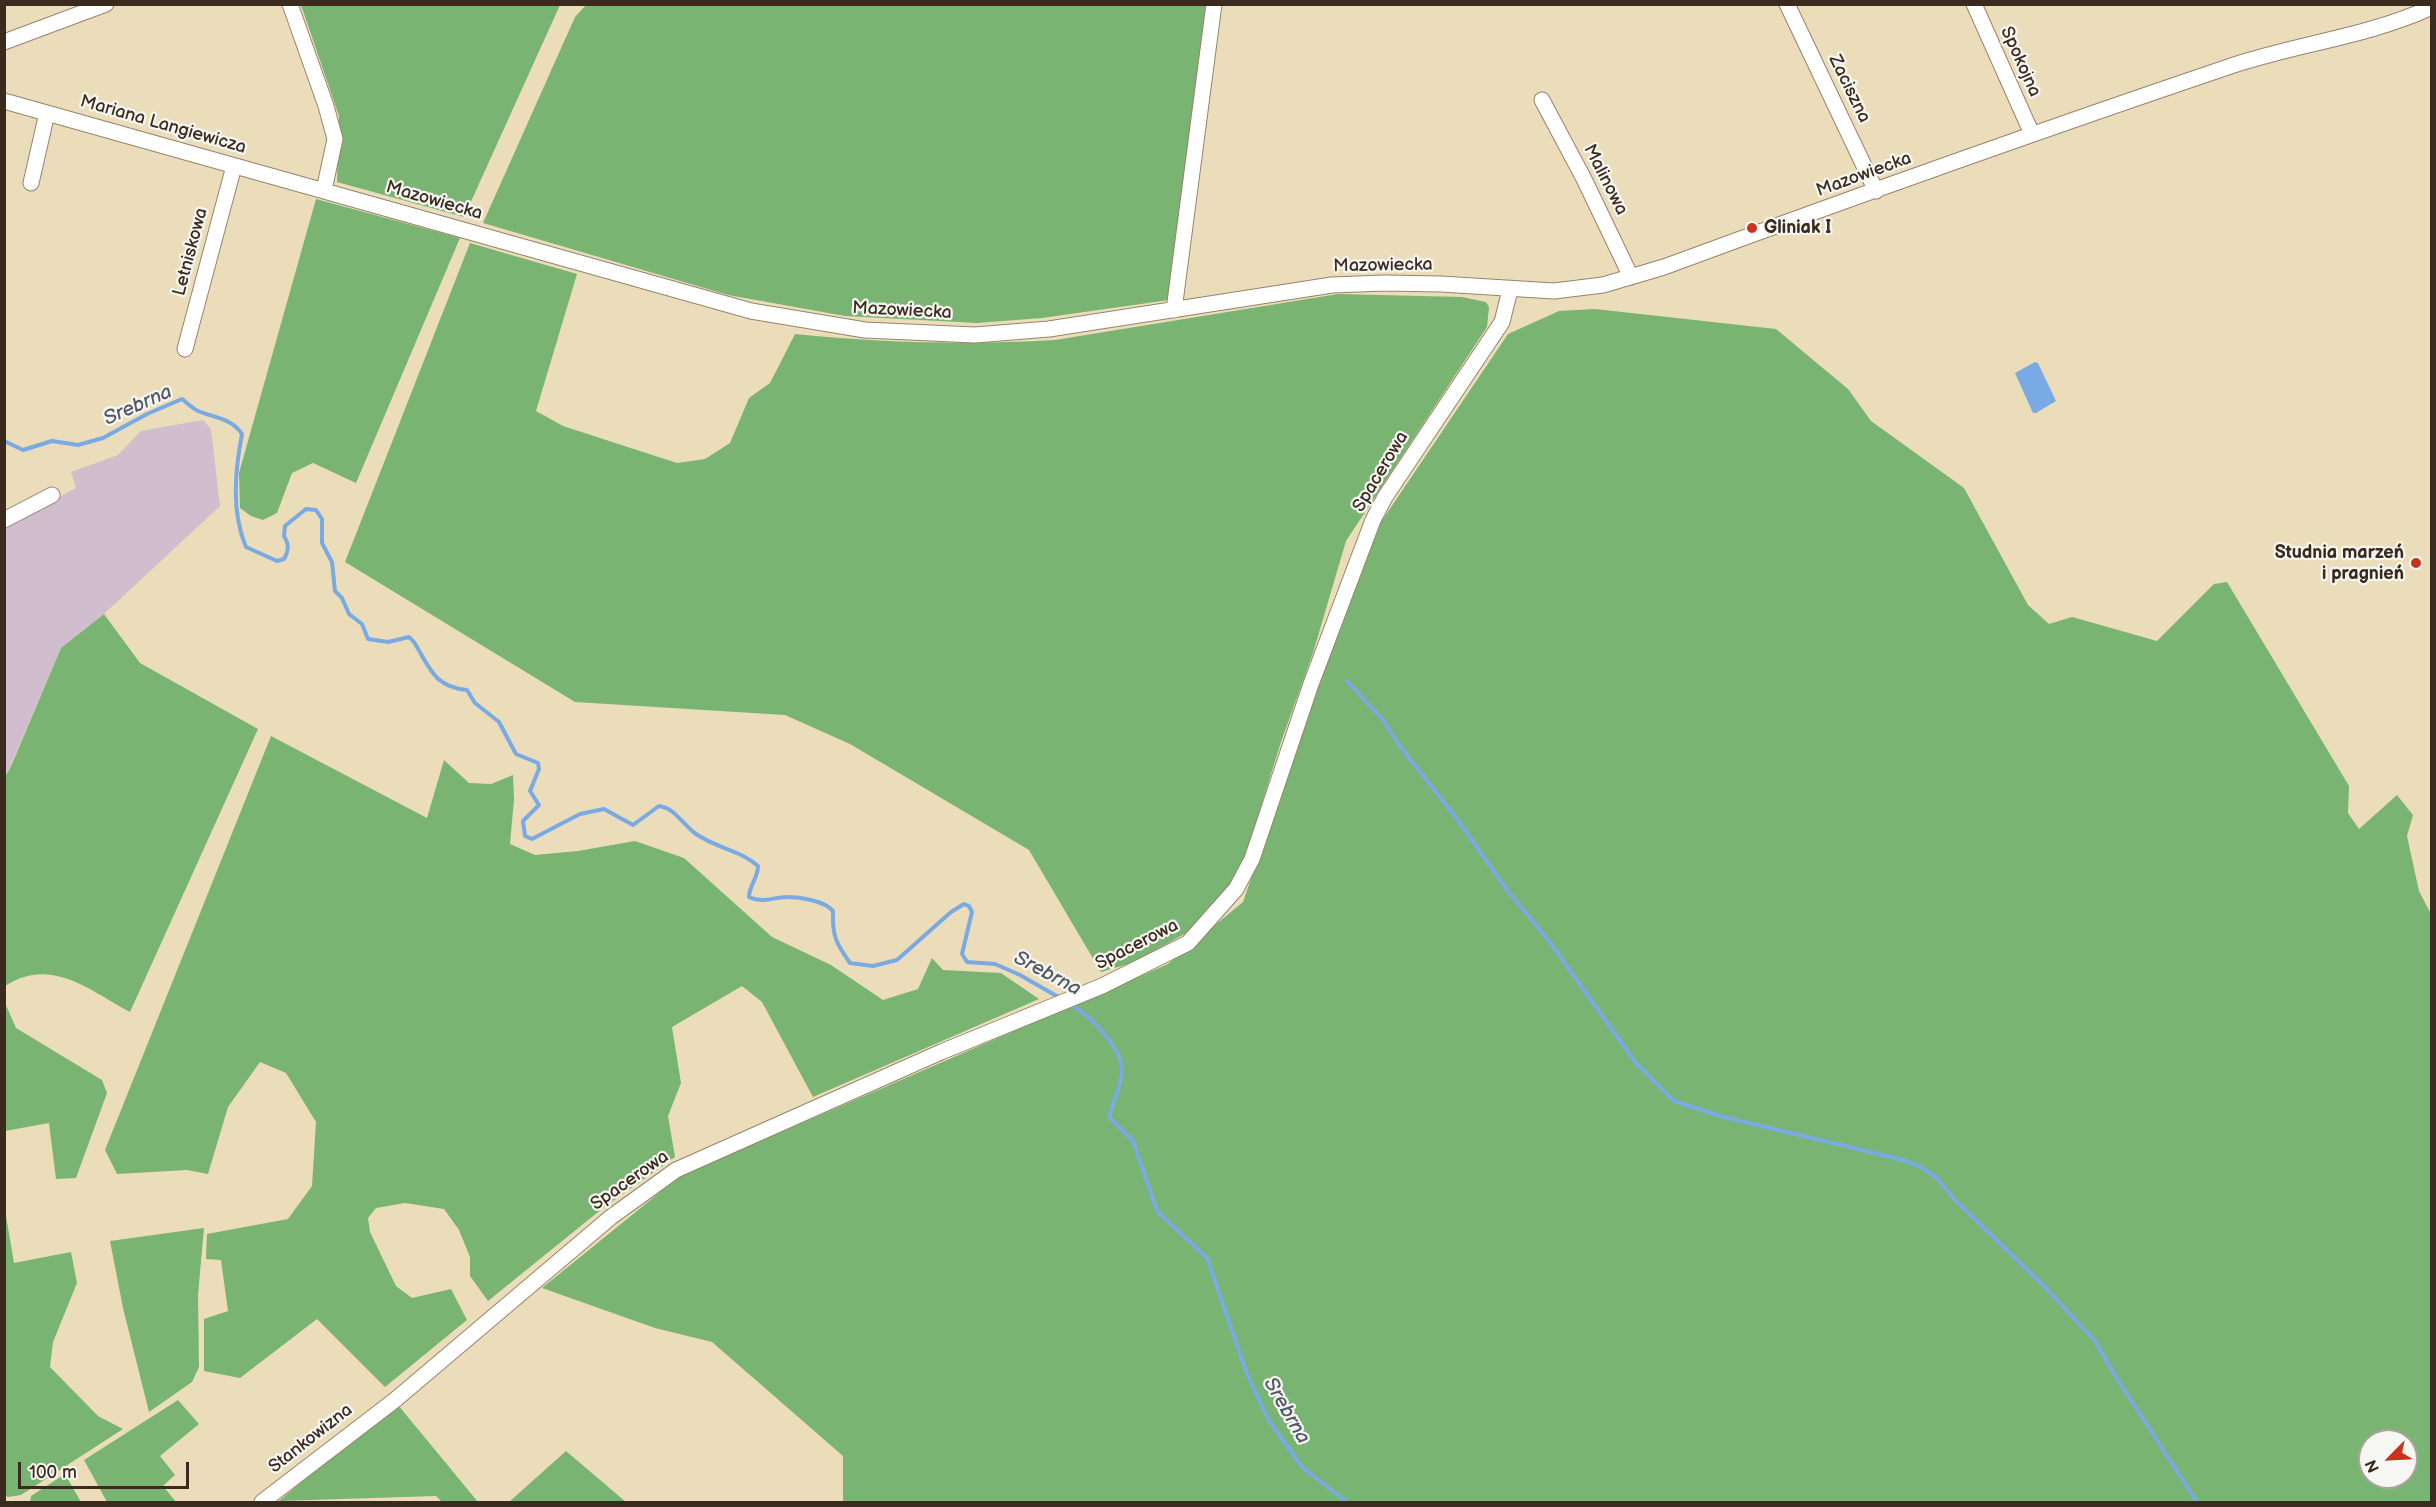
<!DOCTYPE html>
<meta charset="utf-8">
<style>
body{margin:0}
#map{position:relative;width:2436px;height:1507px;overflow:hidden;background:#ecddba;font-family:"Balsamiq Sans",sans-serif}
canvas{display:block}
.frame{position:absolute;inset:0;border:6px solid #3b2a1e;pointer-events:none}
.north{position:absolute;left:2358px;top:1429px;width:60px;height:60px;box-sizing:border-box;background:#f6f6f2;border:2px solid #aba49d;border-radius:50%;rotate:246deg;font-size:16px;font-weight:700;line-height:24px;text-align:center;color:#3b2a1e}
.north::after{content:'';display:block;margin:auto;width:21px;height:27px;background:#c8321e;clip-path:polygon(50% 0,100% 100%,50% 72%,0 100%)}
.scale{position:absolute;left:18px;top:1462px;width:171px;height:27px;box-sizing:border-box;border:3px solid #3b2a1e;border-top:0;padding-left:8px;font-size:18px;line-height:21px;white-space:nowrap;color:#3b2a1e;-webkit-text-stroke:4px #f6f6f2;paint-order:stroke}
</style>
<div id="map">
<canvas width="2436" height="1507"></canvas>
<div class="frame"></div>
<div class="north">N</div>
<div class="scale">100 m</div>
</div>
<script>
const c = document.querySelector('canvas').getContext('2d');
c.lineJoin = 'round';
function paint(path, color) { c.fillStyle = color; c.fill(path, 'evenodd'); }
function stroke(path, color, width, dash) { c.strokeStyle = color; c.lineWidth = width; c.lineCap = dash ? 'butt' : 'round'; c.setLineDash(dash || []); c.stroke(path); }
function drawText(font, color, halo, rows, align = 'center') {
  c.font = font + ' "Balsamiq Sans",sans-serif'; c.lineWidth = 4.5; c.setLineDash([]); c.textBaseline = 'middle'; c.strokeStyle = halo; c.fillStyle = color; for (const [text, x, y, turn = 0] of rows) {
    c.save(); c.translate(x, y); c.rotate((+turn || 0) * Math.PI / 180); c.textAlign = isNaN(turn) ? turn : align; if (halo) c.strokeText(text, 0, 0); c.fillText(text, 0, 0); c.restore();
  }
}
const industrial = new Path2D(`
 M 203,420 L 211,429 L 220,506 L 104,614 L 61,648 L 7,774 L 5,773 L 5,526 L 76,488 L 71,472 L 118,455 L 141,431 Z`);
const forest = new Path2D(`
 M 301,5 L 560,5 L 464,217 L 337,182 L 339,116 Z
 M 586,5 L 1208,5 L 1169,300 L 1042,318 L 977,323 L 845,316 L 728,295 L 483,223 L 575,17 Z
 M 316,199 L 460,238 L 356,483 L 313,463 L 292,473 L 277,513 L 263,520 L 251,516 L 240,508 L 239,473 Z
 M 470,243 L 577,274 L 536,411 L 563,426 L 677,463 L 705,459 L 730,443 L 749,398 L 770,383 L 795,334 C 882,343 968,345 1055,340 L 1338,294 L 1462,297 L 1486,302 L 1489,307 L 1487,327 L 1346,541 L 1313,653 L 1281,742 L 1244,861 L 1221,899 L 1200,925 L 1135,962 L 1101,972 L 1029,850 L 850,744 L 785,715 L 575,702 L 345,562 Z
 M 1595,309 L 1776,329 L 1848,389 L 1871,421 L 1964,488 L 2028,605 L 2049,624 L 2072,617 L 2157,641 L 2214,584 L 2227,582 L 2349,786 L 2348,813 L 2359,829 L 2397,795 L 2413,815 L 2407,836 L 2419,891 L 2432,916 L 2431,1502 L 843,1502 L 843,1456 L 712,1342 L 655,1328 L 542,1288 L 680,1176 L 1168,964 L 1243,902 L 1312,702 L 1381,522 L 1508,334 L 1559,311 ZM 2370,1441 L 2406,1441 L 2406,1477 L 2370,1477 Z
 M 104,614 L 140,663 L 258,729 L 130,1012 C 89,990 51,956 5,986 L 5,773 L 7,774 L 12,764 L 61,648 Z
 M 271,736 L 427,818 L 444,760 L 469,783 L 491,784 L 513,775 L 514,799 L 510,844 L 535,855 L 578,851 L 635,841 L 684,858 L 772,937 L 831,965 L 883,1000 L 918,989 L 932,958 L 943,970 L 1001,973 L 1039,999 L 813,1097 L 762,1002 L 742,986 L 672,1027 L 681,1083 L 668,1116 L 675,1157 L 603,1208 L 488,1301 L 470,1276 L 470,1257 L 459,1230 L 444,1209 L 405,1203 L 376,1208 L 368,1218 L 370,1232 L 396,1286 L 412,1298 L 451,1289 L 467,1320 L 385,1387 L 317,1319 L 240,1378 L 204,1371 L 204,1319 L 228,1311 L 221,1260 L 206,1259 L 207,1234 L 288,1219 L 312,1186 L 316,1122 L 286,1073 L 260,1062 L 228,1107 L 208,1174 L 187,1170 L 117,1174 L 105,1150 Z
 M 5,1003 L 16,1028 L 102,1080 L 107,1093 L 76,1178 L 56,1179 L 49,1123 L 5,1131 Z
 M 4,1204 L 14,1263 L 71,1252 L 77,1283 L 53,1342 L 50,1367 L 98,1416 L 123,1429 L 21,1495 L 8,1497 L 4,1495 Z
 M 204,1228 L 198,1295 L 199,1367 L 192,1382 L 149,1412 L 123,1308 L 110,1241 Z
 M 178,1400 L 199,1424 L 160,1456 L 175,1475 L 163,1486 L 176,1502 L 107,1502 L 84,1460 Z
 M 398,1405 L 478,1502 L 442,1502 L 436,1496 L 279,1501 L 348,1443 Z
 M 566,1451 L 626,1502 L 509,1502 Z
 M 65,1474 L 81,1502 L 30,1502 L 31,1496 Z`);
const water = new Path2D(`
 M 2035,362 L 2038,363 L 2056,401 L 2036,413 L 2033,413 L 2015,373 Z`);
const stream = new Path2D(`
 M 4,441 L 23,450 L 52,441 L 78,445 L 103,438 L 147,414 L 182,399 C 187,403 192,408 198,411 C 215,418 231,418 242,434 C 235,471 231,511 246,547 L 277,561 L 284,559 C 289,550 289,544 284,536 L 285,526 L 306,509 L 316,510 L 322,519 L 322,543 L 332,562 L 335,591 L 342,598 L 349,614 L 362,624 L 368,639 L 388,642 L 409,637 L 414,642 C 430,668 434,687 467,690 L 475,703 L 499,722 L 516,754 L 538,763 L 539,769 L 530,791 L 539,805 L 523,821 L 525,836 L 532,839 L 580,814 L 604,809 L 633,825 L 659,806 C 675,808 683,825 696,834 C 716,848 740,850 758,866 C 758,878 749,886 749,897 C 762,904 773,897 787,897 C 800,897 825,901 833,911 C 832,936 836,943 850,963 L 873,966 L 897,960 L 951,912 L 964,904 L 969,906 L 972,912 L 962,954 L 967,962 L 995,964 L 1020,975 L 1060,998
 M 1347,681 L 1383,720 L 1399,745 L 1457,819 L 1507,890 L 1549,941 L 1636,1063 L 1674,1101 L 1720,1116 L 1899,1159 L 1919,1166 L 1937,1178 L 1956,1201 L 2044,1286 L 2095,1341 L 2116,1377 L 2197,1502
 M 1071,1005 C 1090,1015 1123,1049 1122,1071 C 1121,1086 1113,1103 1109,1117 L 1133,1141 L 1157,1211 L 1207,1258 L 1247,1374 L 1269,1421 L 1303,1468 L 1347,1502`);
const minor = new Path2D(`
 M 290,4 L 326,106 L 335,139 L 324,190
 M 1787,4 L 1876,191
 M 1974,4 L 2032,134
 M 4,42 L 106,4
 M 1542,100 L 1584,179 L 1631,277
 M 4,101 L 751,311 L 865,330 L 975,335 L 1049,329 L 1332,285 L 1384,283 L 1441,284 L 1554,291 L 1603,285 L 1664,267 C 1851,198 2039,131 2228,67 C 2295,44 2367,37 2432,7
 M 31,183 L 47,113
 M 1174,310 L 1214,4
 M 185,349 L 234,166
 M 4,520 L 52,495
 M 262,1502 L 395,1400 L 611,1217 L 676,1170 L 941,1052 L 1102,986 L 1188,943 L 1236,889 L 1252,859 L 1311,684 L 1373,520 L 1385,497 L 1502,322 L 1510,290`);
const markers = [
 [1752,228,6,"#c8321e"],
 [2416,563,6,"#c8321e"]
];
const streetNames = [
 ["Spokojna",2020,62,66],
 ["Zaciszna",1849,89,64],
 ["Mariana Langiewicza",163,125,16],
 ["Mazowiecka",1864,175,-20],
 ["Malinowa",1605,180,63],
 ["Mazowiecka",434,201,16],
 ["Letniskowa",191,252,-75],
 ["Mazowiecka",1383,266,-1],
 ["Mazowiecka",902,311,3],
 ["Spacerowa",1381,472,-59],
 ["Spacerowa",1137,945,-27],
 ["Spacerowa",630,1181,-35],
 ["Stankowizna",311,1439,-38]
];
const poiNames = [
 ["Gliniak I",1764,228],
 ["Studnia marzeń",2404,553,"right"],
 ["i pragnień",2404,574,"right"]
];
const waterNames = [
 ["Srebrna",138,406,-24],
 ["Srebrna",1047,974,28],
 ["Srebrna",1286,1411,60]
];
paint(industrial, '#d0bdcd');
paint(forest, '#7ab472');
paint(water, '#79aae4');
stroke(stream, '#79aae4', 4);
stroke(minor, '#94846c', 17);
stroke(minor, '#fff', 15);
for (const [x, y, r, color] of markers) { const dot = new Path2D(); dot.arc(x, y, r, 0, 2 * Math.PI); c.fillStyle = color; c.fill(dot); stroke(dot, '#f6f6f2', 2); }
drawText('18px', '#3b2a1e', '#f6f6f2', streetNames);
drawText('bold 18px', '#3b2a1e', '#f6f6f2', poiNames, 'left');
drawText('italic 20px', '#515763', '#f6f6f2', waterNames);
</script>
